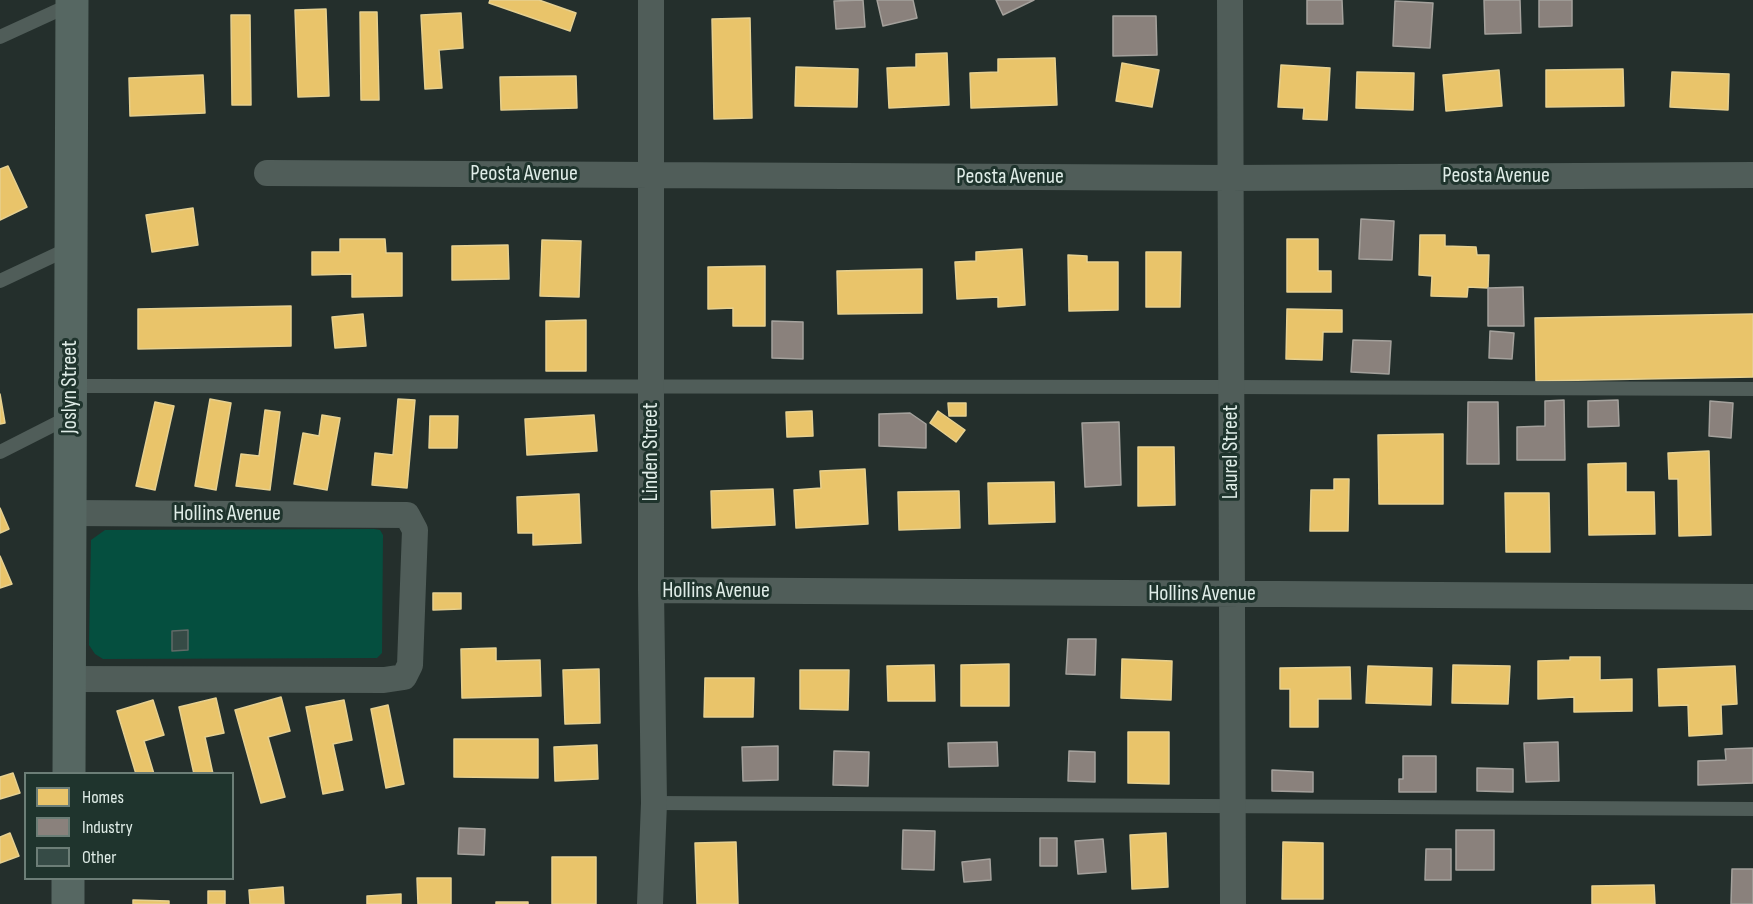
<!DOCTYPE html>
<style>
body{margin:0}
#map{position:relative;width:1753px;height:904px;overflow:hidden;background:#242f2c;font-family:"Sofia Sans Condensed",sans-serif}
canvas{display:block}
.legend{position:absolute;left:24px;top:772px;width:210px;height:108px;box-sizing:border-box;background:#1f342d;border:2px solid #6c7e77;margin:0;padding:8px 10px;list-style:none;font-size:18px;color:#dfece7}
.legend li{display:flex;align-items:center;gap:12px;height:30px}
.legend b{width:30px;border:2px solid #6c7e77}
</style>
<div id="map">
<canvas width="1753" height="904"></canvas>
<ul class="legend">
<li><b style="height:16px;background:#e9c46a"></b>Homes</li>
<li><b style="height:16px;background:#8a817c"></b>Industry</li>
<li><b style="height:16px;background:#364b46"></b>Other</li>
</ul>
</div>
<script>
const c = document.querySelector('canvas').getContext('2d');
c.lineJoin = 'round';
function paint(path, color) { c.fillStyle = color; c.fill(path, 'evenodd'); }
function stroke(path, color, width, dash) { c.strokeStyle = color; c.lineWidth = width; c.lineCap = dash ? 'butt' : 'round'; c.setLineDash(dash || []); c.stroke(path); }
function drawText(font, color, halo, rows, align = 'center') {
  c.font = font + ' "Sofia Sans Condensed",sans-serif'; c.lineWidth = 6; c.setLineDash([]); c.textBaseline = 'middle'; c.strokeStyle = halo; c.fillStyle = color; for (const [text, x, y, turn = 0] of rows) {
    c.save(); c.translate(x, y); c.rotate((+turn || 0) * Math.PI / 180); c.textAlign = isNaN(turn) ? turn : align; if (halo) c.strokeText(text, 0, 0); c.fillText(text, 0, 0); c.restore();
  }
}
const green = new Path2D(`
 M 374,529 L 380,530 L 383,535 L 382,653 L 377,658 L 103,659 L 95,654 L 89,645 L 91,540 L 105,530 Z`);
const homes = new Path2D(`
 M 490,0 L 539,0 L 576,13 L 570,31 L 489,3 Z
 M 326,9 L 329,96 L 298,97 L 295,10 Z
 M 360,12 L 377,12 L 379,100 L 361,100 Z
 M 461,13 L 463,48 L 439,50 L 442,88 L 425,89 L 421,15 Z
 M 231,15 L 250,15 L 251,105 L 232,105 Z
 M 750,18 L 752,118 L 714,119 L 712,19 Z
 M 947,53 L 949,105 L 889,108 L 887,68 L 916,67 L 916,54 Z
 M 1055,58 L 1057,105 L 971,108 L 970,73 L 998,72 L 998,59 Z
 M 1122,63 L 1159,70 L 1152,107 L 1116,101 Z
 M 1281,65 L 1330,68 L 1327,120 L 1303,119 L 1304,108 L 1278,107 Z
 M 796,67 L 858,69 L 857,107 L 795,106 Z
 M 1623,69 L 1624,106 L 1546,107 L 1546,70 Z
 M 1499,70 L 1502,106 L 1446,111 L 1443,75 Z
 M 1357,72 L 1414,73 L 1413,110 L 1356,108 Z
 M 1672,72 L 1729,74 L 1728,110 L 1670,107 Z
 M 203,75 L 205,113 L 130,116 L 129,78 Z
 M 576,76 L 577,108 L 501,110 L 500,77 Z
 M 8,166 L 27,207 L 0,220 L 0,169 Z
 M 193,208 L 198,245 L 152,252 L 146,215 Z
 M 1420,235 L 1445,235 L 1445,246 L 1476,247 L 1477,255 L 1489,255 L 1488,288 L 1468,287 L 1467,297 L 1431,296 L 1432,276 L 1419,275 Z
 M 340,239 L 385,239 L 386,253 L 402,253 L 402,296 L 352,297 L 352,274 L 312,275 L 312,252 L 340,252 Z
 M 1287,239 L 1318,239 L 1318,271 L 1331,271 L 1331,292 L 1287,292 Z
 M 542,240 L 581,241 L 579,297 L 540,296 Z
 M 508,245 L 509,279 L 452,280 L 452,246 Z
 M 1022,249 L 1025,305 L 998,307 L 998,297 L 957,299 L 955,262 L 976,261 L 976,252 Z
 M 1146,252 L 1181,252 L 1180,307 L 1146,307 Z
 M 1068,255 L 1087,256 L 1087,262 L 1118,262 L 1118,310 L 1069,311 Z
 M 765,266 L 765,326 L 733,326 L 733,308 L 708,309 L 708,267 Z
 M 922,269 L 922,313 L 838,314 L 837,271 Z
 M 291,306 L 291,346 L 138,349 L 138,309 Z
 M 1287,309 L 1342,310 L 1342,332 L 1323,332 L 1322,360 L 1286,359 Z
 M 363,314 L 366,346 L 335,348 L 332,317 Z
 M 1753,314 L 1753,377 L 1536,381 L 1535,318 Z
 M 586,320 L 586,371 L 546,371 L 546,321 Z
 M 0,394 L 5,423 L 0,424 Z
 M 210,399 L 231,403 L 216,490 L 195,486 Z
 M 398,399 L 415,400 L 407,488 L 372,485 L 375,453 L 393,455 Z
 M 155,402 L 174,406 L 155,490 L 136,486 Z
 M 948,403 L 966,403 L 966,416 L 949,416 Z
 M 265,410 L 280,412 L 270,490 L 236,486 L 241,454 L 259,456 Z
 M 812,411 L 813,436 L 787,437 L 786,412 Z
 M 938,411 L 965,430 L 956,442 L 930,423 Z
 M 322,415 L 340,418 L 327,490 L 294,484 L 303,433 L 319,436 Z
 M 594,415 L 597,451 L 527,455 L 525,419 Z
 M 430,416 L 458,416 L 457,448 L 429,448 Z
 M 1443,434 L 1443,504 L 1379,504 L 1378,435 Z
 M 1138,447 L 1174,447 L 1175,505 L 1138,506 Z
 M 1709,451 L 1711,535 L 1679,536 L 1678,479 L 1669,479 L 1668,453 Z
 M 1626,463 L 1626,492 L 1654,492 L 1655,534 L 1589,535 L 1588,464 Z
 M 865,469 L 868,524 L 796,528 L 794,490 L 821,488 L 820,471 Z
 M 1334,479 L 1349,479 L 1348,531 L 1310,531 L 1311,490 L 1334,490 Z
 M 1054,482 L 1055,522 L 989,524 L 988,483 Z
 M 773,489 L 775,525 L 712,528 L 711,491 Z
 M 959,491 L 960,528 L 899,530 L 898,492 Z
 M 1505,493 L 1549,493 L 1550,552 L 1506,552 Z
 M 579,494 L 581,543 L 533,545 L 533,533 L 518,533 L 517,497 Z
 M 0,508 L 9,529 L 0,533 Z
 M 0,556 L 12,584 L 0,588 Z
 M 433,593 L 461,593 L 461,609 L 433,610 Z
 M 496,648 L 496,661 L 540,660 L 541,696 L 462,698 L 461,649 Z
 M 1570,657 L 1600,657 L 1600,680 L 1632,679 L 1632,711 L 1574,712 L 1574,697 L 1538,699 L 1538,661 L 1570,660 Z
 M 1122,659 L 1172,661 L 1171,700 L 1121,698 Z
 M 1009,664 L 1009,706 L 961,706 L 961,665 Z
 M 934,665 L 935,701 L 888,701 L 887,666 Z
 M 1453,665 L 1510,666 L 1508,704 L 1452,703 Z
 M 1368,666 L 1432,668 L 1431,705 L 1366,703 Z
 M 1735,666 L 1737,704 L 1721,705 L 1722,734 L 1689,736 L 1688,705 L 1659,706 L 1658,669 Z
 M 1350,667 L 1351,699 L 1318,699 L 1318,727 L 1290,727 L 1290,689 L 1280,689 L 1280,668 Z
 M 599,669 L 600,723 L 565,724 L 563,670 Z
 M 800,670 L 849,670 L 848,710 L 800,709 Z
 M 705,678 L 754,678 L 753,717 L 704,717 Z
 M 281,697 L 290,731 L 268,737 L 285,797 L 261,803 L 235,710 Z
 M 216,698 L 224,733 L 205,737 L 213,774 L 194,774 L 179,707 Z
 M 153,700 L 164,735 L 144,741 L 154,774 L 136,774 L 117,711 Z
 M 344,700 L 352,740 L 333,744 L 343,790 L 323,794 L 306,707 Z
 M 388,705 L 404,784 L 386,788 L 371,709 Z
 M 1128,732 L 1169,732 L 1169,784 L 1128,783 Z
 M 454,739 L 538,739 L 538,778 L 454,777 Z
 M 597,745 L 598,779 L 555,781 L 554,747 Z
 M 13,773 L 20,793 L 0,799 L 0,777 Z
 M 10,833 L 19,856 L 0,863 L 0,837 Z
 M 1166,833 L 1168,887 L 1132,889 L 1130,835 Z
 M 736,842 L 738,904 L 697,904 L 695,843 Z
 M 1283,842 L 1323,843 L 1323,899 L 1282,899 Z
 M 552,857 L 596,857 L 596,904 L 552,904 Z
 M 417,878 L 451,878 L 451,904 L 418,904 Z
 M 1654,885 L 1655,904 L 1592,904 L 1592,886 Z
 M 283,887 L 284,904 L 250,904 L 249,890 Z
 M 208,891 L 225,891 L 225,904 L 208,904 Z
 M 401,894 L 401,904 L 367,904 L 367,896 Z
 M 133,900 L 169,901 L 169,904 L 133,904 Z
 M 496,902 L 528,902 L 528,904 L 496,904 Z`);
const industry = new Path2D(`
 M 863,0 L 865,27 L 836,29 L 834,1 Z
 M 877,0 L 913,0 L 917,18 L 883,26 Z
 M 996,0 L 1034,0 L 1003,15 Z
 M 1307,0 L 1342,0 L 1343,24 L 1307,24 Z
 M 1484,0 L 1520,0 L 1521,33 L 1485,34 Z
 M 1539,0 L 1572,0 L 1572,26 L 1539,27 Z
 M 1395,1 L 1433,3 L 1430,48 L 1393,46 Z
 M 1113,16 L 1156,16 L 1157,55 L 1113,56 Z
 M 1361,219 L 1394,221 L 1392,260 L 1359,259 Z
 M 1523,287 L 1524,326 L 1488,326 L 1488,288 Z
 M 772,321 L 803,322 L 803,359 L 772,358 Z
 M 1490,331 L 1514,333 L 1512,359 L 1489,358 Z
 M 1353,340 L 1391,341 L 1389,374 L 1351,372 Z
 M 1564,400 L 1565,460 L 1517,460 L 1517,427 L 1545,426 L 1545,401 Z
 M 1618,400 L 1619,426 L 1588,427 L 1588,401 Z
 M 1710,401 L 1733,403 L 1731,438 L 1709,436 Z
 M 1468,402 L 1498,402 L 1499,464 L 1467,464 Z
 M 910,413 L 926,424 L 926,448 L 879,446 L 879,414 Z
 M 1119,422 L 1121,485 L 1085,487 L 1082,423 Z
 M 1068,639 L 1096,639 L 1095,675 L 1066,674 Z
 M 997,742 L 998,766 L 949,767 L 948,743 Z
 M 1558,742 L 1559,781 L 1526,782 L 1524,743 Z
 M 778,746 L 778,780 L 743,781 L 742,747 Z
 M 1753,748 L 1753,783 L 1698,785 L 1698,761 L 1726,760 L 1725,749 Z
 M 834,751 L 869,752 L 868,786 L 833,785 Z
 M 1069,751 L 1095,752 L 1095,782 L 1068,781 Z
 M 1403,756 L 1436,756 L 1436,792 L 1399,792 L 1399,779 L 1403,779 Z
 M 1477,768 L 1513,769 L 1513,792 L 1477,791 Z
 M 1272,770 L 1313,772 L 1313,792 L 1272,791 Z
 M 459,828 L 485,829 L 484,855 L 458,854 Z
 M 903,830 L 935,831 L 934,870 L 902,869 Z
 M 1456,830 L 1494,830 L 1494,870 L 1456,870 Z
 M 1040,838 L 1057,838 L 1057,866 L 1040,866 Z
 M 1103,839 L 1106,872 L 1078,874 L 1075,841 Z
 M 1426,849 L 1451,849 L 1451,880 L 1425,880 Z
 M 990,859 L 991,880 L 964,882 L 962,862 Z
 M 1732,869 L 1753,869 L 1753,904 L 1731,904 Z`);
const building = new Path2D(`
 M 188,630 L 188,650 L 172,651 L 172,631 Z`);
const lane = new Path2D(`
 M 0,37 L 72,4
 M 0,281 L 70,248
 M 70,386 L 1231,387 L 1753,389
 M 0,452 L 69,417
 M 654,803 L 1753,809`);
const street = new Path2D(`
 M 1230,0 L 1233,904
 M 267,173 L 1229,178 L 1753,175
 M 651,590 L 1753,597
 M 70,679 L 384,680 L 404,677 L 410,665 L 415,530 L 407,515 L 70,513
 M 650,904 L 654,803 L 651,590 L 651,0`);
const secondary = new Path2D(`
 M 69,774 L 72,0
 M 68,904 L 68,878`);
const streetNames = [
 ["Peosta Avenue",524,174],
 ["Peosta Avenue",1496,176],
 ["Peosta Avenue",1010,177],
 ["Joslyn Street",70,387,-90],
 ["Linden Street",651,452,-90],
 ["Laurel Street",1231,452,-90],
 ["Hollins Avenue",227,514],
 ["Hollins Avenue",716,591],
 ["Hollins Avenue",1202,594]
];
paint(green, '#054f3f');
paint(homes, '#e9c46a');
stroke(homes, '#e6d090', 1.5);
paint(industry, '#8a817c');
stroke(industry, '#a4a19c', 1.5);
paint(building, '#364b46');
stroke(building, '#606a67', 1.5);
stroke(lane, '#505d59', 14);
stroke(street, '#505d59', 26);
stroke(secondary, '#566762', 33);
drawText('22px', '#dfece7', '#1f342d', streetNames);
</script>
